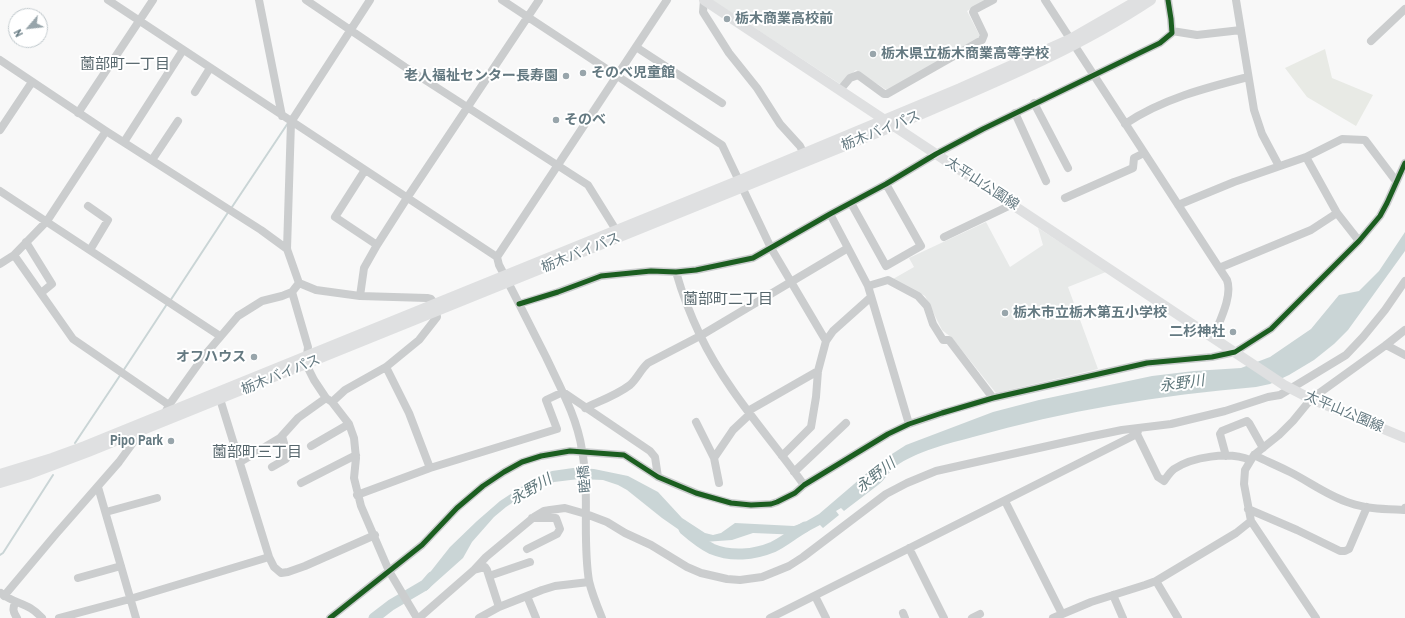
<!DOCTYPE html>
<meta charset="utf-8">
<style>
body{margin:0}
#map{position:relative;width:1405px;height:618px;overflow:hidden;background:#f8f8f8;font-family:"Archivo Narrow",sans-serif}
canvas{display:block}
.north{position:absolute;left:8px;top:8px;width:40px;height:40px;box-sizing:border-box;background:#fff;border:1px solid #c1c9cd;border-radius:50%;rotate:242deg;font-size:11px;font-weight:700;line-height:16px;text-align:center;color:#647981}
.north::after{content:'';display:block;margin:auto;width:14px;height:18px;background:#98a5ab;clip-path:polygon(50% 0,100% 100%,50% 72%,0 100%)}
</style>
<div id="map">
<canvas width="1405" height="618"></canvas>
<div class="north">N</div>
</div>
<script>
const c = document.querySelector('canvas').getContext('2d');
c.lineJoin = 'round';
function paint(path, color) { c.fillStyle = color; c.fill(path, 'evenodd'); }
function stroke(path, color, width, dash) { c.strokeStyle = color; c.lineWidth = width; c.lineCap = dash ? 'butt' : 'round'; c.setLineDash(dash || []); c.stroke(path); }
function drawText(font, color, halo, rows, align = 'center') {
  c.font = font + ' "Archivo Narrow","Noto Sans JP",sans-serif'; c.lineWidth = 4; c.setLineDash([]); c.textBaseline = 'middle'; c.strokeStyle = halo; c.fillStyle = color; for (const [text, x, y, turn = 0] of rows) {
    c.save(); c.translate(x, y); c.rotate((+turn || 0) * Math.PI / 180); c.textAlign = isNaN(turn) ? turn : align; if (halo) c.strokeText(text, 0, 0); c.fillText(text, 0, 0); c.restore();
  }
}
const built = new Path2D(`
 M 712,0 L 986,0 L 967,11 L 981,38 L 888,91 L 856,70 L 840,84 Z
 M 986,222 L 1010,267 L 1043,245 L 1038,228 L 1106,272 L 1068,287 L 1098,369 L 996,393 L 952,338 L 942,330 L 925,296 L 893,279 L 914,267 L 909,258 Z`);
const green = new Path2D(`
 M 1325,49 L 1332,78 L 1373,95 L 1356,126 L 1307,97 L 1285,68 Z`);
const water = new Path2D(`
 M 1405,232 L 1405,251 L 1348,330 L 1334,344 L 1314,360 L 1289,375 L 1270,384 L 1256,387 C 1160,395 1065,411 973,437 C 950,443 915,452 896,466 C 889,471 885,480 878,485 C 867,494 855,502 844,511 L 841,508 L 836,511 L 839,515 L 823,528 L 820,525 L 801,535 L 753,533 L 732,540 L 704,542 L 685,534 L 662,518 L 627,490 L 618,485 L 603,480 L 579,479 L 554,482 L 521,497 L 506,507 L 494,517 L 472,542 L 463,558 L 426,591 L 420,585 L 450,547 L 477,521 L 500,501 L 535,478 L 552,471 L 573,468 L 594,469 L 628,476 L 658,492 L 682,518 L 705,533 L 713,535 L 721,533 L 735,523 L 794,526 L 805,522 L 819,514 L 881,461 L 906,445 L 993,412 L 1039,400 L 1152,376 L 1194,371 L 1241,368 L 1270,357 L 1311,329 L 1339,295 L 1359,291 L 1379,271 Z`);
const stream = new Path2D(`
 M 232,207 L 288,123
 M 170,301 L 229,211
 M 123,371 L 167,304
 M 75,443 L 121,374
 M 0,555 L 3,553 L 53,475`);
const river = new Path2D(`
 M 684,529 C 692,536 702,544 712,549 C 731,557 754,555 773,547 C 784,542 794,533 805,527
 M 374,618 L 391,605 L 425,585 L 432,577`);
const minor = new Path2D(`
 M 108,0 L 497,257
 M 259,0 L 282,116
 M 306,0 L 405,67 L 588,185 L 616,230
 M 502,0 L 722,145 L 771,248 L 826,341
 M 704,0 L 703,12 L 729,53 L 757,88 L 780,124 L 800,146 L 806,158
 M 1045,0 L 1227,280 C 1233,296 1219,322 1213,338
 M 1236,0 L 1254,110 L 1262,134 L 1279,166
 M 1172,31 L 1197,35 L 1241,30
 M 1371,41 L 1405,9
 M 636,47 L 722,103
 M 0,60 L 106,131 L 261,230 L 287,249
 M 840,90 L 850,78 L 858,75 L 884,94 L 887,94 L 982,40 L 984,35 L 973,12 L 974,10 L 993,0
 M 195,92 L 210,68
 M 1034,103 L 1068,168
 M 78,113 L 153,0
 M 1015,113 L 1046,181
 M 1125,124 C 1162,99 1205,88 1248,77
 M 0,130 L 32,82
 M 106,131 L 47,221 L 14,255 L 73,339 L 169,405
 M 124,142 L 183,50
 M 1306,157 L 1337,213 L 1359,241
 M 152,160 L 178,121
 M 365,170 L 335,217 L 377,245
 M 0,191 L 220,336
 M 1065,198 L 1133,168 L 1134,158 L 1144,153
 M 851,203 L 886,266 L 921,246 L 886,184
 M 1178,205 L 1234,182 L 1306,157 L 1342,139 L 1365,140 L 1396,181
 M 88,206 L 108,220 L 90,250
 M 944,237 L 1013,204
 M 26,242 L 52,284 L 41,293
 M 848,248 L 868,286 L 909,424
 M 0,264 L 14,255
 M 1219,268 L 1311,230 L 1337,213
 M 676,272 C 682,293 690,314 700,335 C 726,390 769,436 804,485
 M 299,283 L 316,290 L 360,296 L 427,298 L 431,299 L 435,304
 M 868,286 L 888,280 L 918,296 L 927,306 L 933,324 L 943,340 L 949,340 L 993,398
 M 292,292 L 308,347 L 306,364 L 314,380 L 326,398 L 332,402 L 349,424 L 354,438 L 356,458 L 354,478 L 361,506 L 389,571 L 417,618
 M 360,296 L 364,268 L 377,245 L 407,198 L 539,0
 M 519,304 L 558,292 L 601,276 L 651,271 L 676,272 L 696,270 L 753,258 L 830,214 L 886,184 L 936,154 L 983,129 L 1160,43 L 1172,33 L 1171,19 L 1168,0
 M 1386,345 L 1405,355
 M 386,367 L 409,413 L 430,468
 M 220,399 L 269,557 L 274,567 L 281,573 L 288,572 L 305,566 L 375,535
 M 332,402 L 345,390 L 386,367 L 419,340 L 437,317 L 436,311
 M 585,408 C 600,401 617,395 630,385 C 637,379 641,369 648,363 L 700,336 L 848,248 L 830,214
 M 748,411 L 818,371
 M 164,415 L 169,405 L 204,356 L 238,316 L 262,301 L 282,296 L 292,292 L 299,283 L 287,249 L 291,122 L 370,0
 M 696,422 L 714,458
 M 1137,434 L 1158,477 L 1164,481 C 1167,477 1170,472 1174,469 C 1192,457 1229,451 1250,460
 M 311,446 L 349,424
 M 1254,455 C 1266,461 1278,466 1290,472 C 1310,482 1328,496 1350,503 C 1367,509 1386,509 1404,510 L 1405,508
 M 782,456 L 811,427 L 816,397 L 818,371 L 826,341 L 833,331 L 871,297
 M 1226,456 L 1220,434 L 1222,431 L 1247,421 L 1249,423 L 1263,448
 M 240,462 L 280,438 L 298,418 L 326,398
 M 272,467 L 286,459 L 286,450 L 282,436
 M 794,472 L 846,423
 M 301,483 L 356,455
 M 719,483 L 714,458 L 733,430 L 750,414
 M 98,487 L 136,618
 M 357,495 L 430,468 L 557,429 L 546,400 L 563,392 L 650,451 L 655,457 L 658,477
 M 1005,501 L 1062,614
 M 1248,509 L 1297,530 L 1340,551 L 1345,551 L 1349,549 L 1367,507
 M 106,512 L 157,498
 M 909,548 L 944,618
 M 527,549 L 557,534 L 560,529 L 556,518 L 532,518
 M 474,570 L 485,567 L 487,570 L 499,607
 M 489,576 L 530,562
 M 78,578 L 121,566
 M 1156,581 L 1178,618
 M 1,593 C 16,605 28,602 42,618
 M 1113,595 L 1123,618
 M 4,596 L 56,534 L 119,462 L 143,429
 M 527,596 L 536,618
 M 815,596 L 826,618
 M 16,602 C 12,608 13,612 17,618
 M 903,613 L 905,618
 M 59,618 L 130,599 L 269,557
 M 330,618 L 422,545 L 457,508 L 483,486 L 504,472 L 522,462 L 541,456 L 570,451 L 624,455 L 658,477 L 696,493 L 731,503 L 751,505 L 771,504 L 777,502 L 795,493 L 804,485 L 888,434 L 909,424 L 942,413 L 993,398 L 1147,363 L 1212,357 L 1235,352 L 1271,329 L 1359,241 L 1380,216 L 1387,203 L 1405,163
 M 419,618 L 474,570 L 486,557 L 534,517 L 544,511 L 550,510 L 565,508 L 586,514 L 607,522 L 625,533 L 651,545 L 687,567 L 701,573 L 727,579 L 740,580 L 762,577 L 789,566 L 803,557 L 886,494 L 907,483 L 936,471 L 1088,437 L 1122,430 L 1171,424 L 1225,411 L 1268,397 L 1280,395 L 1346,355 L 1363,337 L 1385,310 L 1405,281
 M 479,618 L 499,607 L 542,590 L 555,586 L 589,582
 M 602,618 C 597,606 592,594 589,581 C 582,538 590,494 582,450 C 577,417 560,387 546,357 C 530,326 515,295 499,265 L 497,257 L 667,0
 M 770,618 L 1137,434 L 1139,428
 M 972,618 L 980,614
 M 1053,618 L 1091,602 L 1145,585 L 1156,581 L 1236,533 L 1251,521
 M 1316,618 L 1251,521 L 1244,484 L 1245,470 L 1254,455 L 1279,435 L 1293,421 L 1311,399 L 1386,345 L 1405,330`);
const major = new Path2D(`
 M 704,0 L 1284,385 L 1311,399 L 1405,438
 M 0,474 L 52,458 L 85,446 L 740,180 L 960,88 L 1070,39 L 1138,0
 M 0,483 L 27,475 L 88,452 L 894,126 C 982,88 1071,53 1151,0`);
const cycleway = new Path2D(`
 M 519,304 L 558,292 L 601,276 L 651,271 L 676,272 L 696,270 L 753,258 L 830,214 L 886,184 L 936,154 L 983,129 L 1160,43 L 1172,33 L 1171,19 L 1168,0
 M 330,618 L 422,545 L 457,508 L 483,486 L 504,472 L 522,462 L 541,456 L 570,451 L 624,455 L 658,477 L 696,493 L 731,503 L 751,505 L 771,504 L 777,502 L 795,493 L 804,485 L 888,434 L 909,424 L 942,413 L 993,398 L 1147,363 L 1212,357 L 1235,352 L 1271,329 L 1359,241 L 1380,216 L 1387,203 L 1405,163`);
const markers = [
 [727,19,4,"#98a5ab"],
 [873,54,4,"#98a5ab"],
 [583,73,4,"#98a5ab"],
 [566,76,4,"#98a5ab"],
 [556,120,4,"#98a5ab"],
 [1005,313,4,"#98a5ab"],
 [1233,332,4,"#98a5ab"],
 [254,357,4,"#98a5ab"],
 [171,441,4,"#98a5ab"]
];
const poiNames = [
 ["栃木商業高校前",735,19],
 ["栃木県立栃木商業高等学校",881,54],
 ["そのべ児童館",591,73],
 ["老人福祉センター長寿園",558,76,"right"],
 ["そのべ",564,120],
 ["栃木市立栃木第五小学校",1013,313],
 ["二杉神社",1225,332,"right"],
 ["オフハウス",246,357,"right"],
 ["Pipo Park",163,441,"right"]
];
const streetNames = [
 ["栃木バイパス",881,131,-22],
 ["太平山公園線",982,184,33],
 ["栃木バイパス",581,253,-22],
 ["栃木バイパス",281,375,-22],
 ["太平山公園線",1344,412,23],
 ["睦橋",585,479,-95]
];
const neighbourhoodNames = [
 ["薗部町一丁目",125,65],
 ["薗部町二丁目",728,300],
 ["薗部町三丁目",257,453]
];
const waterNames = [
 ["永野川",1182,384,-8],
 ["永野川",876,476,-38],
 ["永野川",531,490,-30]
];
paint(built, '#e7e9e8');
paint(green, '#e8eae5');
paint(water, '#cad5d6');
stroke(stream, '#cad5d6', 2);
stroke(river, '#cad5d6', 11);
stroke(minor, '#cbcdce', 8);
stroke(major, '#dfe0e1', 10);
stroke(cycleway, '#1b5e20', 5);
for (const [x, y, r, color] of markers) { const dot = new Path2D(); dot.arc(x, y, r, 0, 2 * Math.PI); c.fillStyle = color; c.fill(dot); stroke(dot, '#fff', 1.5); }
drawText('bold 14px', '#647981', '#fff', poiNames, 'left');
drawText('14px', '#647981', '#fff', streetNames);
drawText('15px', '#56666c', '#fff', neighbourhoodNames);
drawText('italic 15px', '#5f777b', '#fff', waterNames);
</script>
